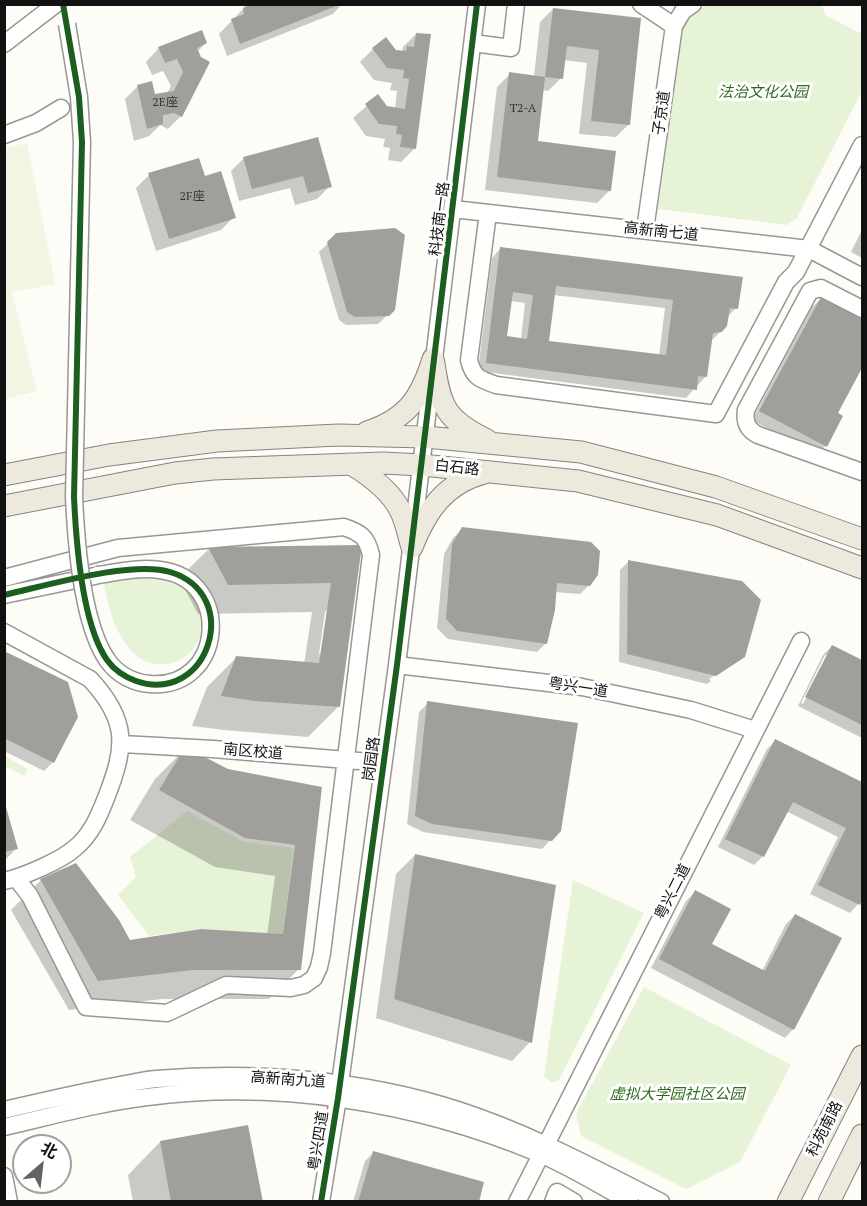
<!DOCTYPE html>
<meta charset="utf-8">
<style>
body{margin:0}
#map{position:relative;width:867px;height:1206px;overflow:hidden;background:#fdfcf7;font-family:"PT Serif","Noto Sans SC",serif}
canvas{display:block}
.frame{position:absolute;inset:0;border:6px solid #111;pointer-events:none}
.north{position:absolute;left:12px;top:1134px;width:60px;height:60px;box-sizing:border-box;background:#fff;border:2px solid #a0a0a0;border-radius:50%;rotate:28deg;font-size:16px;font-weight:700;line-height:24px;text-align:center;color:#111}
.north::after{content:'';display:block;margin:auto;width:21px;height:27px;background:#646362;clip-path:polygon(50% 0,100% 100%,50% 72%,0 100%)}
</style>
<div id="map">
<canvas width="867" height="1206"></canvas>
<div class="frame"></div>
<div class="north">北</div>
</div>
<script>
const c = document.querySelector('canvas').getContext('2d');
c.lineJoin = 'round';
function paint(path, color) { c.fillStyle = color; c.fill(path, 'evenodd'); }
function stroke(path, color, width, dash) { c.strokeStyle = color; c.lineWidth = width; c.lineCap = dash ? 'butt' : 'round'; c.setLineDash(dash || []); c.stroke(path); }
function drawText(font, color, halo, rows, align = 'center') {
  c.font = font + ' "PT Serif","Noto Sans SC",serif'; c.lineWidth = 6; c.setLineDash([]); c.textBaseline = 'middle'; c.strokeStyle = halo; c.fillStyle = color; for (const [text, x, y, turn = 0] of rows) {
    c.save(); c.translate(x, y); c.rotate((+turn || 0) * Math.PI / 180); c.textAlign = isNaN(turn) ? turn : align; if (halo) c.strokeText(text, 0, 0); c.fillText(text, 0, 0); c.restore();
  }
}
const green = new Path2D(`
 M 707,5 L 822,5 L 825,15 L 862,34 L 862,91 L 797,218 L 787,225 L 658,209 L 683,30 L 689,15 Z
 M 143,577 C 166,578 195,583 201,611 C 211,658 156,683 129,648 C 114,630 108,606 104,584 Z
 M 5,756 L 28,769 L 24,776 L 5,766 Z
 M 187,811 L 244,842 L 293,848 L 283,934 L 201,929 L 149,936 L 118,895 L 136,877 L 130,857 Z
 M 573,880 L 644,913 L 559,1080 L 552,1083 L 544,1076 Z
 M 644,987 L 791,1065 L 740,1162 L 686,1189 L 581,1136 L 576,1114 Z`);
const pitch = new Path2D(`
 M 27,143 L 55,284 L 12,292 L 37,391 L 5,399 L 5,148 Z`);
const shadow = new Path2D(`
 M 273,4 L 342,4 L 333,14 L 227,56 L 219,34 L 243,9 Z
 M 553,9 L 639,19 L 629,124 L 616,137 L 579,134 L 587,63 L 563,60 L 561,78 L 548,91 L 542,90 L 536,143 L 610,190 L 597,203 L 485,190 L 497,87 L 510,74 L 534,77 L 540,22 Z
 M 201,32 L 206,43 L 197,52 L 181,116 L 168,129 L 160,125 L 149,136 L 134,141 L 125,99 L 138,86 L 154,96 L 167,93 L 171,86 L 163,71 L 152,75 L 146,62 L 158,49 Z
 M 416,34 L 414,149 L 401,162 L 388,160 L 390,148 L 383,147 L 385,139 L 366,136 L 353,118 L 378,96 L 387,108 L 395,109 L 397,91 L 390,90 L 392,83 L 374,80 L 360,62 L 373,49 L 402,52 L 403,47 Z
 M 317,139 L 330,186 L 317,199 L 295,205 L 290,188 L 239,201 L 231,171 L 244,158 Z
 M 149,175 L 204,178 L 234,217 L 221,230 L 156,251 L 136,188 Z
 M 862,230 L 862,258 L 851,252 Z
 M 337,235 L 394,309 L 378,324 L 346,325 L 339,320 L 319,252 Z
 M 500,249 L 736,308 L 727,317 L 726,326 L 712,340 L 706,376 L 686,398 L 478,371 L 492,258 ZM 553,295 L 665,308 L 659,356 L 547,342 ZM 510,301 L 525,303 L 521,339 L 505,337 Z
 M 821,299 L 862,321 L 862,370 L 859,370 L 836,414 L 841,417 L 825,446 L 817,455 L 752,420 L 812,307 Z
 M 462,529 L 589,585 L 580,594 L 555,592 L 546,643 L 537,652 L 448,639 L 437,628 L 444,554 L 453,538 Z
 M 360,547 L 338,707 L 308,737 L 224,730 L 192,726 L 207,687 L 237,657 L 304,664 L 312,612 L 198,614 L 179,578 L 209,549 ZM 329,608 L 322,654 L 319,654 L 325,612 Z
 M 628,562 L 743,657 L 738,662 L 738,660 L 709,679 L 711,681 L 707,684 L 619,662 L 620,570 Z
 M 832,646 L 862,662 L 862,738 L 798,706 L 823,655 ZM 825,655 L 828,655 L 803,704 L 801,703 Z
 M 4,653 L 53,762 L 44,771 L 4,751 Z
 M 428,703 L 560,830 L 542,849 L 423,832 L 407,824 L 419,712 Z
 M 775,741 L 862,784 L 862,896 L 858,904 L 850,913 L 810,894 L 838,837 L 786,811 L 763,856 L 754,865 L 718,847 L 767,749 Z
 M 185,749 L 228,771 L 321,789 L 299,969 L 269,999 L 162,999 L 69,1010 L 11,910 L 41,880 L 129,942 L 267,935 L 275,876 L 215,867 L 130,820 L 155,779 Z
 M 4,805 L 17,848 L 4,861 Z
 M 415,855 L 530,1042 L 512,1061 L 376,1018 L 396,874 Z
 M 695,892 L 710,945 L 762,971 L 786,924 L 795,915 L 793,1029 L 785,1038 L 651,968 L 686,901 Z
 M 160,1142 L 261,1202 L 133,1202 L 128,1175 Z
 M 373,1153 L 477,1202 L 353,1202 L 365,1161 Z`);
const building = new Path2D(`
 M 250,4 L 339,4 L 339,5 L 240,44 L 231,19 L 244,14 L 243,8 Z
 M 553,8 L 641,18 L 630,125 L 591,121 L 599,50 L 567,46 L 563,79 L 545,77 L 538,141 L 616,151 L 611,191 L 497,177 L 509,72 L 545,77 Z
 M 202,30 L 207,43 L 197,48 L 201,57 L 210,62 L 182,117 L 174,113 L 163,115 L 163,124 L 147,129 L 137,85 L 152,81 L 155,94 L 174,91 L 183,72 L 177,59 L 165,63 L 158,47 Z
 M 416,33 L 431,34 L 416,149 L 400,147 L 402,135 L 396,134 L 397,126 L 379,124 L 365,104 L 378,94 L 387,106 L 405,109 L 409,79 L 403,78 L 404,70 L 387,68 L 372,48 L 386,37 L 396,50 L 406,51 L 407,46 L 414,47 Z
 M 318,137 L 332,187 L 308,193 L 303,176 L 252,189 L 243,157 Z
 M 199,158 L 205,176 L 221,171 L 236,218 L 169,239 L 148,173 Z
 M 395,228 L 405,235 L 395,310 L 389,316 L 355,317 L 347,312 L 327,242 L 336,233 Z
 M 500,247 L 743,277 L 738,309 L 730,308 L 727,326 L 722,332 L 713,333 L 707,377 L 698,376 L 697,390 L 486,363 ZM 556,286 L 673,300 L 666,355 L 549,341 ZM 513,292 L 533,295 L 527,339 L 507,336 Z
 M 821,297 L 862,319 L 862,368 L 838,413 L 843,416 L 827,447 L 759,411 Z
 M 462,527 L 591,542 L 600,551 L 598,575 L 590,586 L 557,583 L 555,610 L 547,644 L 457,631 L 446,619 L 452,544 Z
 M 362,545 L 340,707 L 255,701 L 221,696 L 236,656 L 319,663 L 331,583 L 228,585 L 208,547 Z
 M 628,560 L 742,581 L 761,600 L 745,657 L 716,676 L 627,654 Z
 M 832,645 L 862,660 L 862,725 L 805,697 Z
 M 4,651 L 68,682 L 78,717 L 54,763 L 4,738 Z
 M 427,701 L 578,723 L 561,831 L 552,841 L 432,824 L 415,816 Z
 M 775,739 L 862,782 L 862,900 L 860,905 L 818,885 L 846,828 L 793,802 L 764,857 L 725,839 Z
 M 185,747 L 228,769 L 322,787 L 301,970 L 193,970 L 98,981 L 40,879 L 76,863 L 119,920 L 130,940 L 201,929 L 283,934 L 295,845 L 245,838 L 159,790 Z
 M 4,800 L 18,849 L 4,852 Z
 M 415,854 L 556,885 L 532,1043 L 394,999 Z
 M 695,890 L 731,909 L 712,944 L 765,971 L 795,914 L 842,938 L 794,1030 L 659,959 Z
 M 248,1125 L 263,1202 L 171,1202 L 160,1141 Z
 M 373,1151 L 484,1182 L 479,1202 L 358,1202 Z`);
const minor = new Path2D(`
 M 641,4 L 674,26
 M 473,43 L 511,48 L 516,4
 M 4,44 L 56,4
 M 4,135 L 36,123 L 61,108
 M 453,209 L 809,249 L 862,277
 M 488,213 L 469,360 C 473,377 479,379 496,385 L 716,414 L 786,282 L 796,272 L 862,145
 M 645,230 L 674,26 L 683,11 L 693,4
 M 862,309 L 821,288 L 810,291 L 746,410 C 744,423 748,430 758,435 L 862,472
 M 4,578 L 118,548 L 344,527 C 361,533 367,537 371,555 L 322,953 L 319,967 L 314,978 L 304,985 L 291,988 L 226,985 L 167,1013 L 86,1007 L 30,896 L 16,878
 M 4,595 L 95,576
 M 4,632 L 90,679 C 129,721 126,747 106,798 C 99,816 91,835 75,848 C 62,860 23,877 4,881
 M 397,665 L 582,687 L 691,710 L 755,730
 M 122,744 L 213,749 L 383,763
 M 4,1110 C 43,1101 81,1092 120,1085 C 132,1083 144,1080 156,1079 C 256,1071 362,1079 458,1110 C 529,1133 594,1168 661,1202
 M 4,1127 C 52,1116 98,1103 147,1097 C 278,1080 415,1102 538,1153 C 569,1166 600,1185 630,1202
 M 4,1176 L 9,1202
 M 321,1202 L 338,1098 L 397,665 L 477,4
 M 517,1202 L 801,641
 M 553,1202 L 557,1192 L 574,1202`);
const major = new Path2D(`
 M 434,363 C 440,407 446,420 487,440
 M 367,432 C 407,419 421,398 433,359
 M 351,464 C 369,475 390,490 400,510 C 406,521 408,535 412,547
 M 4,475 L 109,455 L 217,441 L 338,435 L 426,437 L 581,452 L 716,487 L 862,539
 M 4,506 L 175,473 L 213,469 L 383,463 L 422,465 L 578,481 L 717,515 L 862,568
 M 412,547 C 426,511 445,483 484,473
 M 788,1202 L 862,1056
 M 829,1202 L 862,1135`);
const minorBridge = new Path2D(`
 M 67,24 L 79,97 L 82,142 L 74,497 C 76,541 82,625 108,661 C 118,675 134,683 150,684 C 224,690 234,579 160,570 C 139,567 118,572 97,575`);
const cycleway = new Path2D(`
 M 4,595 C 45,586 132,560 170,572 C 244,594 209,706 136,681 C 125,677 115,671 107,660 C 82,624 76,541 74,497 L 82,142 L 79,97 L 63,4
 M 321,1202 L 338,1098 L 397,665 L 477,4`);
const numberNames = [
 ["2E座",165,103],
 ["T2-A",523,109],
 ["2F座",192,197]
];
const parkNames = [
 ["法治文化公园",763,93],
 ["虚拟大学园社区公园",677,1095]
];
const streetNames = [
 ["子京道",662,113,-82],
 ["科技南一路",440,219,-83],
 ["高新南七道",661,232,6],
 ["白石路",457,468,6],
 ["粤兴一道",578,688,9],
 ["南区校道",253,752,5],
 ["岗园路",372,759,-82],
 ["粤兴二道",673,892,-63],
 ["高新南九道",288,1080,4],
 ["科苑南路",825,1129,-63],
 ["粤兴四道",319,1141,-81]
];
paint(green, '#e7f3d7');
paint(pitch, '#f0f6e1');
paint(shadow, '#0003');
paint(building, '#a19f9c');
stroke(minor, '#979795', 19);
stroke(major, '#858482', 23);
stroke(minor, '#fffffe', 16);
stroke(major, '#ede9dc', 21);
stroke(minorBridge, '#979795', 19, []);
stroke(minorBridge, '#fffffe', 16);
stroke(cycleway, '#1b5e20', 6);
drawText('12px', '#353434', null, numberNames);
drawText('italic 15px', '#2f6b1f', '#fff', parkNames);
drawText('15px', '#111', '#fff', streetNames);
</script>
